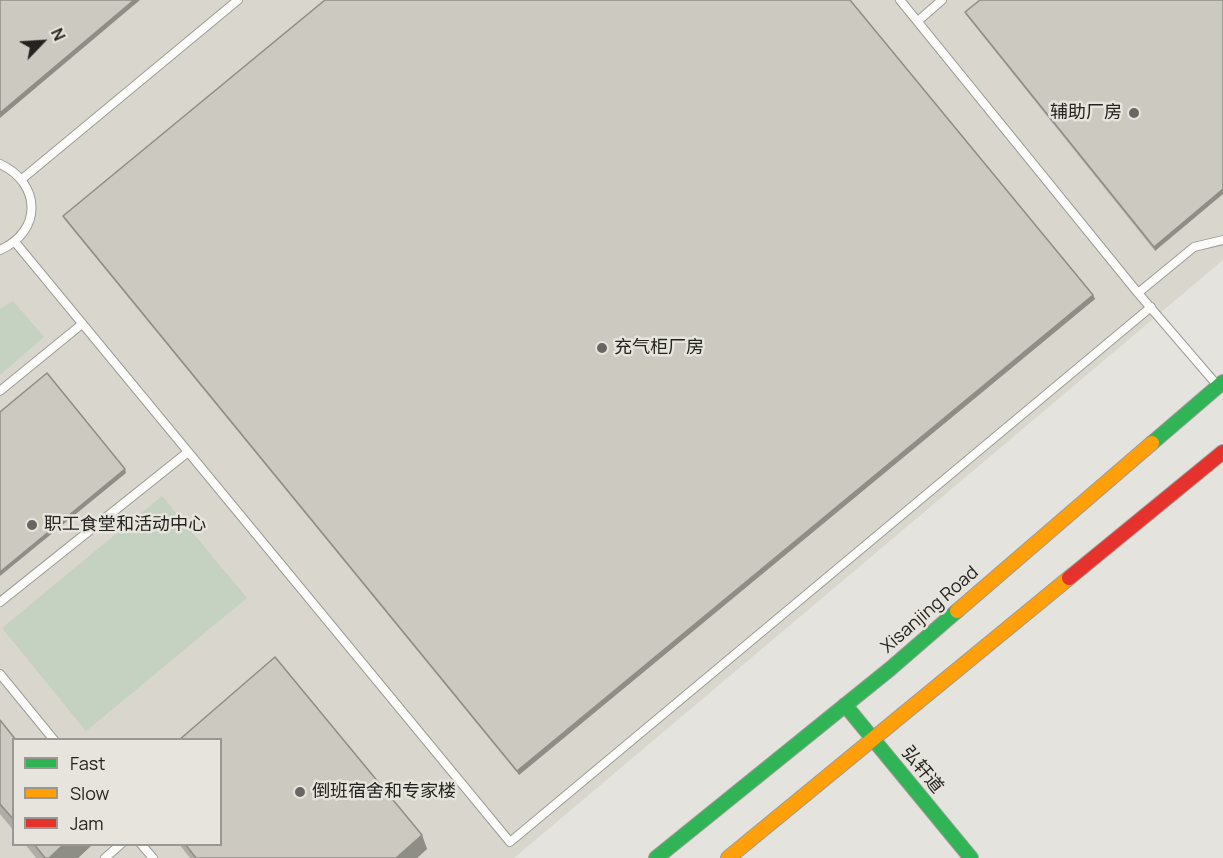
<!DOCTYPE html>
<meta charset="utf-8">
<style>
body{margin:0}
#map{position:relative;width:1223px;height:858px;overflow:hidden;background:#e4e3de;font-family:Manrope,sans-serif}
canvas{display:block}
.legend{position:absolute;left:12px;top:738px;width:210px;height:108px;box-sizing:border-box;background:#e6e4dc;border:2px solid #989791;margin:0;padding:8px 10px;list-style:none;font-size:18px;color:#242320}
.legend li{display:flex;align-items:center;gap:12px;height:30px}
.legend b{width:30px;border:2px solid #989791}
.north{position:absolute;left:12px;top:12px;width:60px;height:60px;-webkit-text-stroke:4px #e6e4dc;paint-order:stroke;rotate:65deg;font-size:16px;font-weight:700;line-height:24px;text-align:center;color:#242320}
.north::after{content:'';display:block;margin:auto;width:21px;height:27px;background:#242320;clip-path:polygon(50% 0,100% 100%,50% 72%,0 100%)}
</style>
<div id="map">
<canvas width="1223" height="858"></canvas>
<ul class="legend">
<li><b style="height:8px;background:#30b455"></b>Fast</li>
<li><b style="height:8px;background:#ff9f0a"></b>Slow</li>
<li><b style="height:8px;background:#e5322d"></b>Jam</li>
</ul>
<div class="north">N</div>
</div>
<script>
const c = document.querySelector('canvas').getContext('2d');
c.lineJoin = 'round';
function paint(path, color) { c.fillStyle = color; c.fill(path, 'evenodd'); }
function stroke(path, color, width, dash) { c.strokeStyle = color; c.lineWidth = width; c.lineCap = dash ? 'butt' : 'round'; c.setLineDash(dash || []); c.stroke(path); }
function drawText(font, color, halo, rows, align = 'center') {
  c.font = font + ' Manrope,"Noto Sans SC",sans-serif'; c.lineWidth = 5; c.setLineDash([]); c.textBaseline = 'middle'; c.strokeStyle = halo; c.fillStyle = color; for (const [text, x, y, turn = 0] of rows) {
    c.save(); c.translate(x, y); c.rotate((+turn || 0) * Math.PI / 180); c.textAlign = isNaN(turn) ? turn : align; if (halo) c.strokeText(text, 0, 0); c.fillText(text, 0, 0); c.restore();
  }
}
const built = new Path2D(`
 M 0,0 L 1223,0 L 1223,260 L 514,858 L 0,858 ZM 14,740 L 220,740 L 220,844 L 14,844 Z`);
const green = new Path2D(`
 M 13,301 L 44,337 L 0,375 L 0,309 Z
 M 162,496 L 247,598 L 86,731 L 2,628 Z`);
const lane = new Path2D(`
 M 900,0 L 1138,293
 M 918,21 L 942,0
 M 0,164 C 41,183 43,231 0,250
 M 22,179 L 238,0
 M 15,242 L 510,842 L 1151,307
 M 1217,385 L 1138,293 L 1194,247 L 1223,240
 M 0,391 L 82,324
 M 0,602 L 188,452
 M 0,674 L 54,740
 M 141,844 L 153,858
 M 105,858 L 121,844`);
const fast = new Path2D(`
 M 1152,443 L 1223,382
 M 845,705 L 971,858
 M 656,858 L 890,669 L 957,611`);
const slow = new Path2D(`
 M 957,611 L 1152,443
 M 728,858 L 1069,578`);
const jam = new Path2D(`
 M 1069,578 L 1223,452`);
const wall = new Path2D(`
 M 1223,0 L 1155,251 L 967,16 L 965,12 Z
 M 63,216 L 1093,295 L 1095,299 L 519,775 L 65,220 Z
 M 0,720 L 14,740 L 14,831 L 0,814 Z
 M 422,835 L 427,849 L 417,858 L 190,858 L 179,844 L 220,844 Z
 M 25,844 L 93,844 L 78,858 L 36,858 Z`);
const shadedWall = new Path2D(`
 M 134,0 L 140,0 L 0,118 L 0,113 Z
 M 1223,189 L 1223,194 L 1155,251 L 1154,247 Z
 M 1093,295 L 1095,299 L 519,775 L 517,771 Z
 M 125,469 L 126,473 L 0,576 L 0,572 Z
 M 422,835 L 427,849 L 417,858 L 396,858 Z
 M 64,844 L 93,844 L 78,858 L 49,858 Z`);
const building = new Path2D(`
 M 0,0 L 134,0 L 0,113 Z
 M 325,0 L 850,0 L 1093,295 L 517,771 L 63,216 Z
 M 980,0 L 1223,0 L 1223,189 L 1154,247 L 965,12 Z
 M 47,373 L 125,469 L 0,572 L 0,412 Z
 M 275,657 L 422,835 L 396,858 L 196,858 L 185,844 L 220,844 L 220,740 L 179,740 Z
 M 0,720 L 16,740 L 14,740 L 14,820 L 0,804 Z
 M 34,844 L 64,844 L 49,858 L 45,858 Z`);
const markers = [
 [1134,113,6,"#676662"],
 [602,348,6,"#676662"],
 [32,525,6,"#676662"],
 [300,792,6,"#676662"]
];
const poiNames = [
 ["辅助厂房",1122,113,"right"],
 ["充气柜厂房",614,348],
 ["职工食堂和活动中心",44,525],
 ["倒班宿舍和专家楼",312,792]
];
const streetNames = [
 ["Xisanjing Road",930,610,-41],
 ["弘轩道",922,770,51]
];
paint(built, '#d9d7cd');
paint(green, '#c5d1c1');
stroke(lane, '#9c9c98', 10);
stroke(fast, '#9c9c98', 16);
stroke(slow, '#9c9c98', 16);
stroke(jam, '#9c9c98', 16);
stroke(lane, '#fbfbfa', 8);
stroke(fast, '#30b455', 14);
stroke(slow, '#ff9f0a', 14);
stroke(jam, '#e5322d', 14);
paint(wall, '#afada5');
paint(shadedWall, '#8e8d86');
paint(building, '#cbc9c0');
stroke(building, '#8e8d86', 1.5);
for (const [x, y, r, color] of markers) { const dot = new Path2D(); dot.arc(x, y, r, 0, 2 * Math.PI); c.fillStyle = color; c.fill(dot); stroke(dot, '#e6e4dc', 2); }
drawText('18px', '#242320', '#e6e4dc', poiNames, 'left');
drawText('18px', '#242320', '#e6e4dc', streetNames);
</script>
